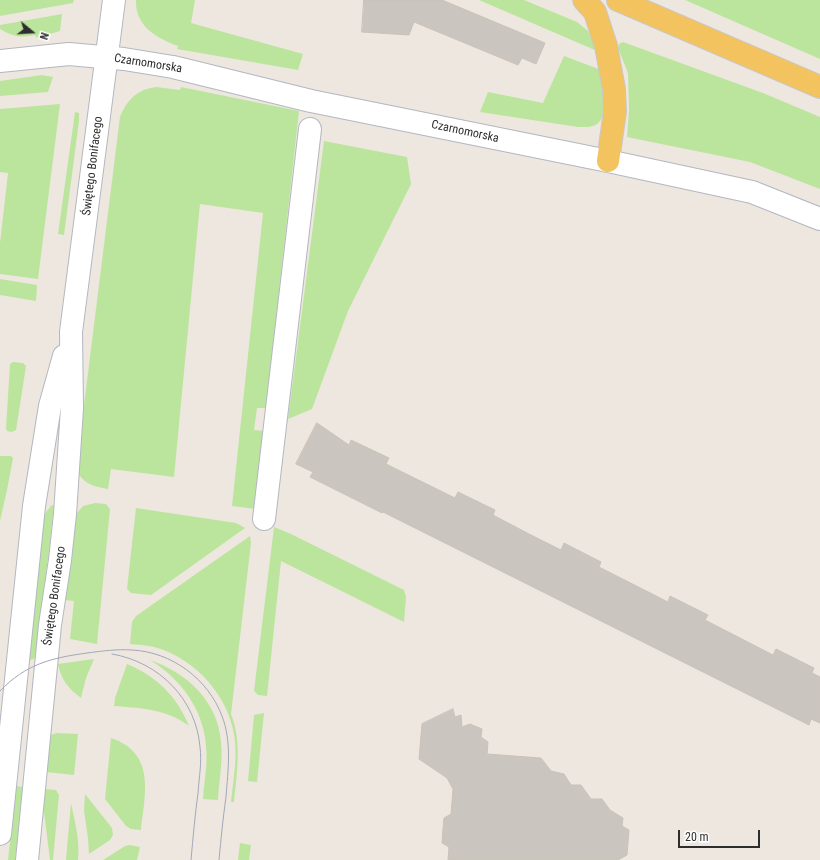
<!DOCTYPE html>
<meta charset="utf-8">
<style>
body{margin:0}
#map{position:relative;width:820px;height:860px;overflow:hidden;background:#eee7df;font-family:"Roboto Condensed",sans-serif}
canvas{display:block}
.north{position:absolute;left:12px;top:12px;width:40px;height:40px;-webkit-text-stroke:3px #fff;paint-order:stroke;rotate:108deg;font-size:11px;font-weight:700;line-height:16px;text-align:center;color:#2d2d2d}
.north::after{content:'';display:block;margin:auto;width:14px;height:18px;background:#2d2d2d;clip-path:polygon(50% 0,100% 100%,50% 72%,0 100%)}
.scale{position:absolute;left:678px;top:830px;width:82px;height:18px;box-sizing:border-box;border:2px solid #2d2d2d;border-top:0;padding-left:5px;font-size:12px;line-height:14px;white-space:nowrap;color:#2d2d2d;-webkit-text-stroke:3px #fff;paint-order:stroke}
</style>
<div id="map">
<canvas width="820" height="860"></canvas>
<div class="north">N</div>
<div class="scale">20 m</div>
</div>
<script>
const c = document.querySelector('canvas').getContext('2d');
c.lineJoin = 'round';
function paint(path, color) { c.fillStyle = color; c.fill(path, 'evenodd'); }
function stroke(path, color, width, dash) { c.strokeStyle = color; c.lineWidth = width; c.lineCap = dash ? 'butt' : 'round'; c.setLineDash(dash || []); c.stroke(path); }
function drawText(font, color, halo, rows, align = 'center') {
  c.font = font + ' "Roboto Condensed",sans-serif'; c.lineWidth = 4; c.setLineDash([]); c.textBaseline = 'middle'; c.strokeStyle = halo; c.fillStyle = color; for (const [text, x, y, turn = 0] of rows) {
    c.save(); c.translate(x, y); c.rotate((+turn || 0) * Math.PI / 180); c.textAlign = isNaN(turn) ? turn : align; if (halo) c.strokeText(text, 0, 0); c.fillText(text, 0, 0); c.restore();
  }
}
const green = new Path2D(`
 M 0,0 L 74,0 L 73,3 L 0,16 Z
 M 136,0 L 195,0 L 191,23 L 303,54 L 298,70 L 177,49 L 178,46 C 156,38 135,26 136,0 Z
 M 479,0 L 524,0 L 577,22 L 588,31 L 597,51 Z
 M 685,0 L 820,0 L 820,59 Z
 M 62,14 L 60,31 L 37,38 L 35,35 C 19,38 14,37 0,29 L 0,25 Z
 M 623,42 L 763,93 L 820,117 L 820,189 L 750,162 L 627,137 L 629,110 L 628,73 L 618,48 L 619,44 Z
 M 564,56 L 604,71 C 604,86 610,115 597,124 C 592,128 584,127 578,127 L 480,112 L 488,92 L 543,103 Z
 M 42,75 L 53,77 L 48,92 L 0,96 L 0,81 Z
 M 156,87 L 180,90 L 181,87 L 299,111 L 266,408 L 257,408 L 254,430 L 265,431 L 256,509 L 232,506 L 263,213 L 200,204 L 174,477 L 111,469 L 108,489 C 96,487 85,485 78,473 L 83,413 L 120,117 C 127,99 138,89 156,87 Z
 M 60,104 L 38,279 L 0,274 L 0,243 L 8,173 L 0,172 L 0,109 Z
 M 75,112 L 79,113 L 79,121 L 64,235 L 58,234 Z
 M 324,141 L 407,157 L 411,184 L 348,311 L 312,409 L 288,419 Z
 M 0,279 L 37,285 L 36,301 L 0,295 Z
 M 13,362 L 23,363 L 26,366 L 16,430 L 12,432 L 7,431 L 6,428 L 10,364 Z
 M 0,456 L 11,456 L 13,458 L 7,490 L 0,521 Z
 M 95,503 L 106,504 L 110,509 L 97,644 L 70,639 L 74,601 L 65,600 L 76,514 L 83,506 Z
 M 52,505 L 54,506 C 49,557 41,607 36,658 L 28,661 L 43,519 L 46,512 Z
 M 136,508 L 236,523 L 245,528 L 151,595 L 131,593 L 127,589 Z
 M 274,527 L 291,534 L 404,590 L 406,597 L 404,622 L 281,561 L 267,696 L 258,695 L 254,691 Z
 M 250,536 L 251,543 L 231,714 C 242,742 237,772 234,802 L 231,802 C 233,781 237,761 235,741 C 231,701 202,666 166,651 C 155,646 142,645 130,644 L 132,622 L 136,616 Z
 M 94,659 L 86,678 L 81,698 C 69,689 61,680 58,664 Z
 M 150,660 C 187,673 218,701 221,742 C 223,762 219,781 218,800 L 203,799 C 204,781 208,764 206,746 C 204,710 180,678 150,660 Z
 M 127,664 C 156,676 177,696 189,726 C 167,709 140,708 114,706 L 115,698 Z
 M 264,713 L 257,782 L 248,781 L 254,715 Z
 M 57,733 L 78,734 L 74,775 L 46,772 L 50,735 Z
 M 111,738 C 156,753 145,794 141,830 L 131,829 L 126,826 L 105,799 Z
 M 16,786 L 23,787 L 15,860 L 8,860 Z
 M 44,789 L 56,790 L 59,795 L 53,860 L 50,860 L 44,812 Z
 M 85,794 L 112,828 L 113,835 L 110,840 L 89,854 L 88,838 L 84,811 Z
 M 71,803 C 75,822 80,841 78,860 L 66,860 Z
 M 240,843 L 251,845 L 249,860 L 238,860 Z
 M 130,845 L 140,847 L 137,860 L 103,860 L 125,846 Z`);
const building = new Path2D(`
 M 364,0 L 442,0 L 545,43 L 536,64 L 522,58 L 518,65 L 414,22 L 409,35 L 362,32 Z
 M 317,423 L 349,445 L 351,440 L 389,458 L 386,464 L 455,498 L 458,492 L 495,510 L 493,515 L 529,534 L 561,550 L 564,543 L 601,562 L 599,567 L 668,602 L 670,596 L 708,615 L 705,620 L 773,655 L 776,649 L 814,668 L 812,673 L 820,677 L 820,723 L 811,719 L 809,725 L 383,512 L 382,513 L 310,477 L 313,472 L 296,464 Z
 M 453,709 L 455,717 L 461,715 L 462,727 L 470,724 L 482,729 L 481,737 L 488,742 L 487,754 L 541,758 L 551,771 L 564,774 L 571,785 L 581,785 L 591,799 L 602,799 L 610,810 L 623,818 L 622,826 L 629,830 L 627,855 L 618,860 L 448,860 L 449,847 L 442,843 L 443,829 L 444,818 L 451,814 L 453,789 L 447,778 L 419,759 L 422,724 Z`);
const street = new Path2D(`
 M 0,61 L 69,54 L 124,59 L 173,67 L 311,101 L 608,161 L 752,192 L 820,219
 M 264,519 L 310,129`);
const secondary = new Path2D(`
 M 0,834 L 34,506 L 50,406 L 64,356
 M 27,860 L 50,625 L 60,560 L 65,514 L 72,408 L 71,332 L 114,0`);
const primary = new Path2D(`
 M 584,0 L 595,12 L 606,46 L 614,89 L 615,111 L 608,161
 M 618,0 L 820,87`);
const tram = new Path2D(`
 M 112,654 C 159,662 196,699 200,747 C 202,762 199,778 198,793 C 195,815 193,838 191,860
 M 0,691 C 26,664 51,658 87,653 C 102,651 117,649 132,650 C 172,652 208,679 222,716 C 232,742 228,770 226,797 C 223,818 221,839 219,860`);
const streetNames = [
 ["Czarnomorska",148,64,9],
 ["Czarnomorska",465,132,12],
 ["Świętego Bonifacego",93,166,-83],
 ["Świętego Bonifacego",55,596,-82]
];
paint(green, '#bbe59c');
paint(building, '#cac5be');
stroke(building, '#cac2b9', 1);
stroke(street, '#b3b7c0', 24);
stroke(secondary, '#b3b7c0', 24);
stroke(primary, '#c8c8c8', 24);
stroke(street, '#fff', 22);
stroke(secondary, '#fff', 22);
stroke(primary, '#f3c360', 22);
stroke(tram, '#a2a7b7', 1);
drawText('12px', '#2d2d2d', '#fff', streetNames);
</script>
